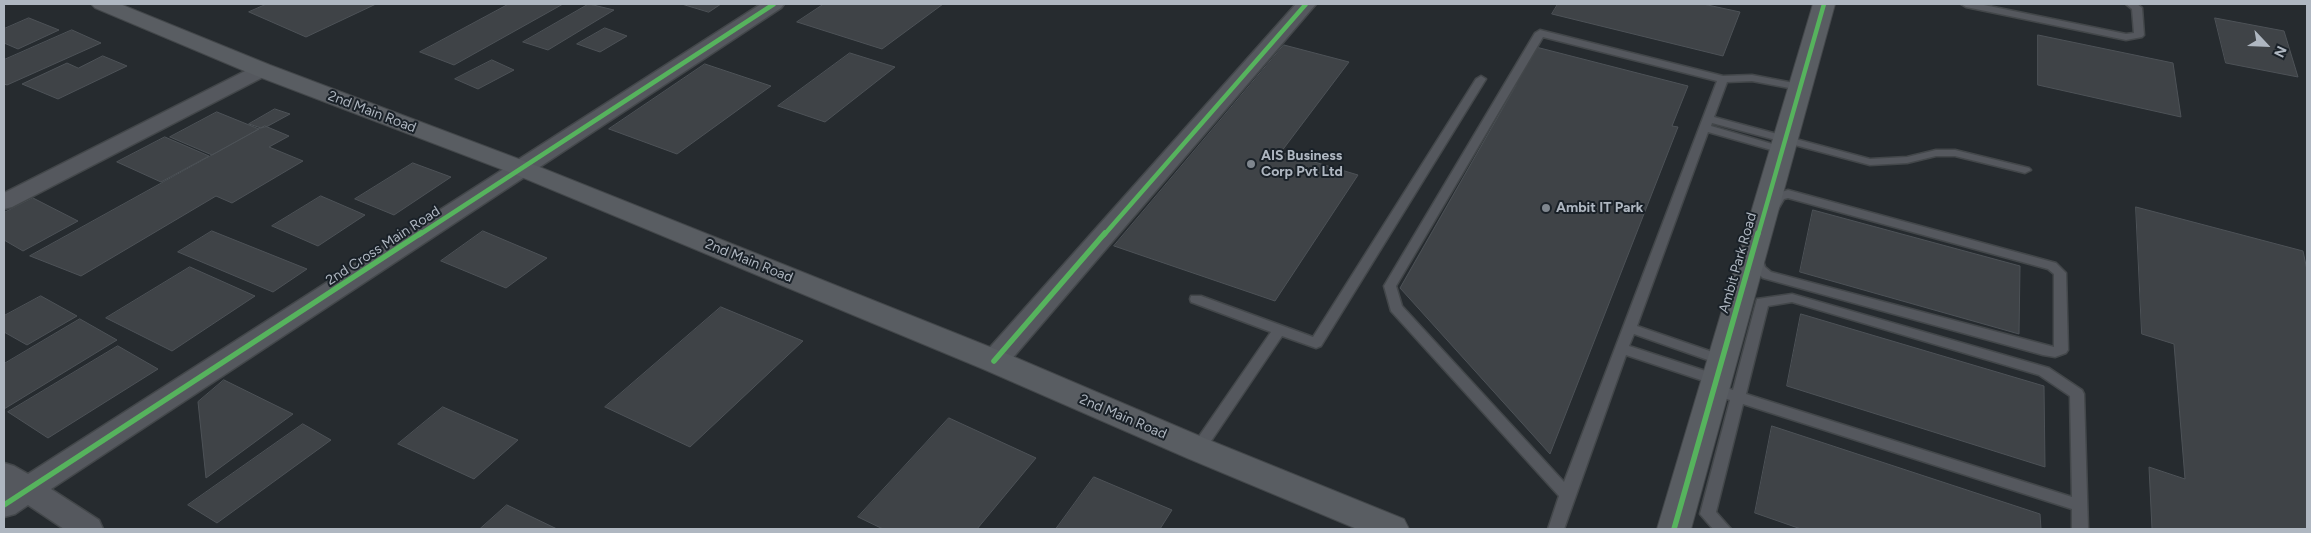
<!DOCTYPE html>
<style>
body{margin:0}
#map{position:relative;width:2311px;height:533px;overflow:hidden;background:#262b2f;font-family:Figtree,sans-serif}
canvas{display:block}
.frame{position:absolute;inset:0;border:5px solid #afb7c1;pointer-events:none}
.north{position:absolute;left:2241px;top:20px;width:50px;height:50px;-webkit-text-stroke:4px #1a2128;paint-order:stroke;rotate:115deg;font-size:14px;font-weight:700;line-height:20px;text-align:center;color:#afb7c1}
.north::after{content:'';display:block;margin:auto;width:18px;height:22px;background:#afb7c1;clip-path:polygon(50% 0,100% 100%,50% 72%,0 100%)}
</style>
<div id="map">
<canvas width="2311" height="533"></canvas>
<div class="frame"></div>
<div class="north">N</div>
</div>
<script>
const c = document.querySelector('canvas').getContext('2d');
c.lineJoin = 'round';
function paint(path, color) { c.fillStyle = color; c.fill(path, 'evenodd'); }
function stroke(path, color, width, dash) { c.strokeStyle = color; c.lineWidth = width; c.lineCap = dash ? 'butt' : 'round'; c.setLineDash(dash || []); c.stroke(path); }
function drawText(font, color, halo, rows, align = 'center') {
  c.font = font + ' Figtree,sans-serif'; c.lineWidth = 4; c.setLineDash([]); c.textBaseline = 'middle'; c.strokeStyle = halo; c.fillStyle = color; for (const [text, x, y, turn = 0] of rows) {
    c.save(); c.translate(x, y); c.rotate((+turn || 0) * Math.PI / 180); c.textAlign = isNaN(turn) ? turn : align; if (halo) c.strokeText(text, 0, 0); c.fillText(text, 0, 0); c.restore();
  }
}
const building = new Path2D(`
 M 267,4 L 376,4 L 306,37 L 249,12 Z
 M 509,4 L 563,4 L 454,65 L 420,52 Z
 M 589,4 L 614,10 L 548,50 L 523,42 Z
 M 682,4 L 721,4 L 709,12 Z
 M 824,4 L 943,4 L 882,49 L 797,22 Z
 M 1558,4 L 1703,4 L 1740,12 L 1723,56 L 1552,14 Z
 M 29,18 L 59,30 L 18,49 L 4,43 L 4,29 Z
 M 2215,18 L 2284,31 L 2298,77 L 2226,63 Z
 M 605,28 L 627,36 L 600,52 L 577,44 Z
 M 72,30 L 101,43 L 7,85 L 4,84 L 4,60 Z
 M 2038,35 L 2173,63 L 2181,117 L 2038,85 Z
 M 1284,45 L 1349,62 L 1281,152 L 1358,175 L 1275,301 L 1114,246 Z
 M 1532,46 L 1688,86 L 1672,126 L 1678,127 L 1550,454 L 1400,288 L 1516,85 L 1510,84 Z
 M 850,53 L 895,67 L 825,122 L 778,106 Z
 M 103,56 L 127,66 L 58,99 L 22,84 L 67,63 L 78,68 Z
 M 492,60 L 514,70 L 478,89 L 455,79 Z
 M 705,64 L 771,86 L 677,154 L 609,129 Z
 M 275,109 L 290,114 L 268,126 L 261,128 L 249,124 Z
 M 217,112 L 259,129 L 212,155 L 170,137 Z
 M 265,126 L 289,136 L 269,147 L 303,161 L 232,203 L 216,196 L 81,276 L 30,256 Z
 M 165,137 L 209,156 L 161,182 L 117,162 Z
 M 413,163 L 451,177 L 394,215 L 355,199 Z
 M 321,196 L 365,215 L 318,246 L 272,226 Z
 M 33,198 L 78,221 L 23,251 L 4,240 L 4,213 Z
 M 2136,207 L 2303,251 L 2307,270 L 2307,529 L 2152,529 L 2149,467 L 2185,479 L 2174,344 L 2142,334 Z
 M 1813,210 L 2020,266 L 2019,334 L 1800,272 Z
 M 212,231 L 307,269 L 273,292 L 178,252 Z
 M 483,231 L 547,258 L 506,288 L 441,261 Z
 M 190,267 L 255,296 L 172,351 L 106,318 Z
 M 41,296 L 77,316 L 27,345 L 4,332 L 4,316 Z
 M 721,307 L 803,341 L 690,447 L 605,407 Z
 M 1801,314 L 2044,386 L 2045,467 L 1787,386 Z
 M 80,319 L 117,340 L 4,409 L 4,364 Z
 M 118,346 L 158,369 L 48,438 L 8,412 Z
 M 224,380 L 293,414 L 206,478 L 198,402 Z
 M 443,407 L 518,440 L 474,479 L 398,444 Z
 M 949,418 L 1036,458 L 977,529 L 883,529 L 858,517 Z
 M 303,424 L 331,440 L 217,523 L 188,505 Z
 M 1772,426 L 2040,514 L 2041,529 L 1801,529 L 1755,513 Z
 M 1094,477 L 1172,510 L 1160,529 L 1056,529 Z
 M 507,505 L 557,529 L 480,529 Z`);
const lane = new Path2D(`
 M 1961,4 L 1979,4 L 2126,34 L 2134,33 L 2132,9 L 2126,4 L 2137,4 L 2142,8 L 2144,35 L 2142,37 L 2126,40 L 1966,7 Z
 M 1540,30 L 1723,76 L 1752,75 L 1804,85 L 1804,89 L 1800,90 L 1752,81 L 1727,82 L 1714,117 L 1870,159 L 1907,157 L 1936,150 L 1955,150 L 2029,168 L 2031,170 L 2025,173 L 1955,156 L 1936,156 L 1907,163 L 1870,165 L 1712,123 L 1711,126 L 1786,148 L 1788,150 L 1782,153 L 1708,132 L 1637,326 L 1727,357 L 1729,360 L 1727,363 L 1722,365 L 1634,334 L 1629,346 L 1721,376 L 1723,380 L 1717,385 L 1733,390 L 1757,299 L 1792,294 L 2049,368 L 2082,390 L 2084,394 L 2088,529 L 2072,529 L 2072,509 L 1743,404 L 1716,512 L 1731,529 L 1713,529 L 1700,514 L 1730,400 L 1709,393 L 1707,389 L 1709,385 L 1713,384 L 1626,355 L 1564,529 L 1548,529 L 1559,496 L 1391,311 L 1384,286 L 1535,33 ZM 1543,37 L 1717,81 L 1564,482 L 1402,306 L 1396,286 ZM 1792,302 L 2039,375 L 2070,396 L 2072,497 L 1746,394 L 1768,306 Z
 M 1481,76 L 1486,79 L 1321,346 L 1316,348 L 1282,336 L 1203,453 L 1198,455 L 1193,453 L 1191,449 L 1193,445 L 1271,332 L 1191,302 L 1190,299 L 1191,296 L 1201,296 L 1313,337 L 1476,79 Z
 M 1788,190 L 2056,263 L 2066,273 L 2068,350 L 2066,353 L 2055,357 L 2043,355 L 1763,278 L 1755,271 L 1752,263 L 1748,259 L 1750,256 L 1762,257 L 1765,267 L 1771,272 L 2054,347 L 2054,274 L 2048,269 L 1788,198 L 1784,199 L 1777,211 L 1769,211 L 1767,208 L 1775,194 Z`);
const street = new Path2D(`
 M 761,4 L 784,4 L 781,8 L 51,489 L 99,520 L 103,529 L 64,529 L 28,505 L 15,514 L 4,517 L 4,463 L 14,466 L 28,474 Z
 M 1296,4 L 1316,4 L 1004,368 L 994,371 L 984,368 L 980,361 L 984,354 Z
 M 262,64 L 269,66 L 272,70 L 269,74 L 12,207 L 4,209 L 4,193 L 255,66 Z`);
const secondary = new Path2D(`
 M 91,4 L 120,4 L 270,65 L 532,164 L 1005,353 L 1209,440 L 1404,519 L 1409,529 L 1357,529 L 1187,458 L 983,369 L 514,174 L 254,75 L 95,8 Z
 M 1813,4 L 1835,4 L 1691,529 L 1657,529 Z`);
const cyclewayFar1 = new Path2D(`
 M 419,235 L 774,4
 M 1104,235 L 1306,4
 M 1758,235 L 1824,4`);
const cycleway = new Path2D(`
 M 994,361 L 1105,233
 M 4,505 L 421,233
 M 1674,529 L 1758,233`);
const markers = [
 [1251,164,5,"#7f868e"],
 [1546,208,5,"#7f868e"]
];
const streetNames = [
 ["2nd Main Road",372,112,21],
 ["2nd Cross Main Road",383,246,-33],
 ["2nd Main Road",749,261,22],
 ["Ambit Park Road",1738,263,-74],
 ["2nd Main Road",1123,417,23]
];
const poiNames = [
 ["AIS Business",1261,156],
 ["Corp Pvt Ltd",1261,172],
 ["Ambit IT Park",1556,208]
];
paint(building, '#3f4347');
stroke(building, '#4d5257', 1);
stroke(lane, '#43474a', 3);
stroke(street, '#43474a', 3);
stroke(secondary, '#43474a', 2);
paint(lane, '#55585e');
paint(street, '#55585e');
paint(secondary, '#595d62');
stroke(cyclewayFar1, '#56b35d', 4.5);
stroke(cycleway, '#56b35d', 5.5);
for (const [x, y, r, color] of markers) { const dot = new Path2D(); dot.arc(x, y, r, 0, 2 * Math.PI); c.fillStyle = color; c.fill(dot); stroke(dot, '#1a2128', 2); }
drawText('14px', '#afb7c1', '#1a2128', streetNames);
drawText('bold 14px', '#afb7c1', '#1a2128', poiNames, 'left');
</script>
